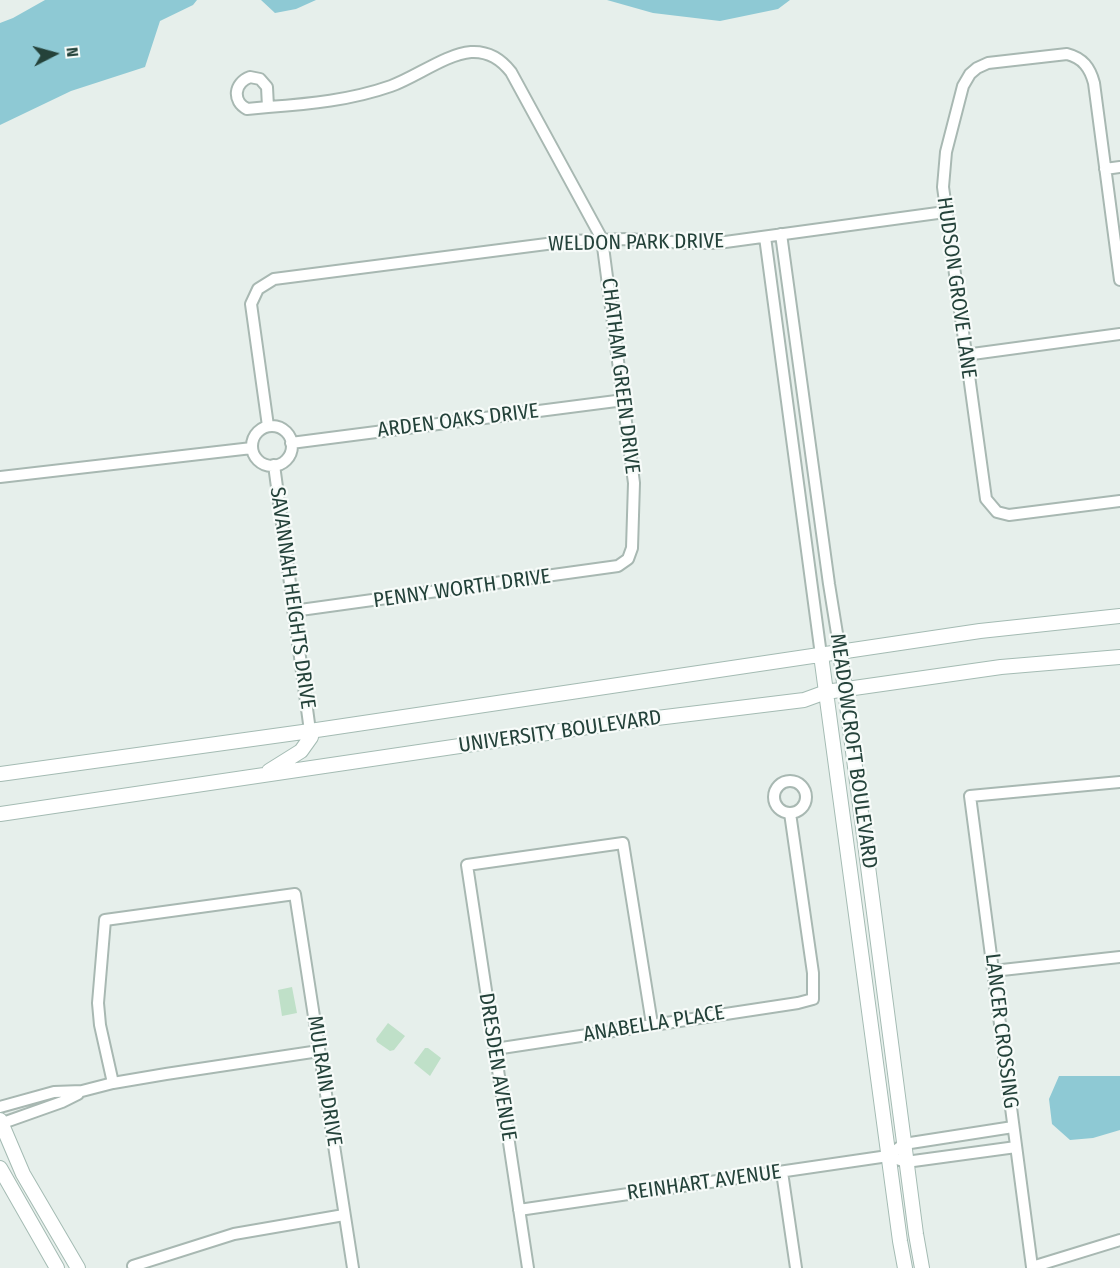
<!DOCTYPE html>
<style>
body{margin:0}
#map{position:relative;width:1120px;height:1268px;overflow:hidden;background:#e6efeb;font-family:"Fira Sans Condensed",sans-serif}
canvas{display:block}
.north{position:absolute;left:24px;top:24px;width:60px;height:60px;-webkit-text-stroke:4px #f7fbf9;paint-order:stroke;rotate:84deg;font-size:16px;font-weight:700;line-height:24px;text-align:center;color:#24423a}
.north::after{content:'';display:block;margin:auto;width:21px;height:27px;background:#24423a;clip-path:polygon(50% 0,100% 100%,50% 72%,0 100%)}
</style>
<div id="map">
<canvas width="1120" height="1268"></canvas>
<div class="north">N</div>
</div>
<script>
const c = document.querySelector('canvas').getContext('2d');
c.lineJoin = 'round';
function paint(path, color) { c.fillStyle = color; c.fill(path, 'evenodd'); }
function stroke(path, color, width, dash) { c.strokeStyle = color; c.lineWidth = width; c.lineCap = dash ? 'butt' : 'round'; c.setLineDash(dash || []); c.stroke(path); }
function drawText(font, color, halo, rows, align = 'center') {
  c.font = font + ' "Fira Sans Condensed",sans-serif'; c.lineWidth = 4.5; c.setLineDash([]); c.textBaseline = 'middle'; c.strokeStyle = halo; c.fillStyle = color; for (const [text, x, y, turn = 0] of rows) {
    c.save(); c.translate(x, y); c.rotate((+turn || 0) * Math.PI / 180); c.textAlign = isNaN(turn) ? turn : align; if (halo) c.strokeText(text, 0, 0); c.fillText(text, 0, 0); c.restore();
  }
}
const green = new Path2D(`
 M 292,987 L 297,1013 L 282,1016 L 278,990 Z
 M 388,1023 L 405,1036 L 394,1050 L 390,1051 L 377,1042 L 376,1039 Z
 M 425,1048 L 428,1048 L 441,1058 L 430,1076 L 414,1063 Z`);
const water = new Path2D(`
 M 45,0 L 197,0 L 193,5 L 160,21 L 145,67 L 71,91 L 0,125 L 0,23 L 13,18 Z
 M 261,0 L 316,0 L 296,9 L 275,13 Z
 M 607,0 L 790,0 L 778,9 L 720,21 L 653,13 Z
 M 1059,1076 L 1120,1076 L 1120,1130 L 1093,1138 L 1070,1140 L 1052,1124 L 1049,1099 Z`);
const street = new Path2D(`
 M 250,77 L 260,79 L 267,87 L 268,107 L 247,109 C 232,101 234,83 250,77 Z
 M 268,107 C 310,104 351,100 391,86 C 416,77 446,54 471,52 C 488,51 501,59 511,72 L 602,239 L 634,483 L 632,548 L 628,559 L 618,566 L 293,611
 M 1105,169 L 1120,167
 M 781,234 L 829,584 L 840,652
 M 765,237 L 821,655
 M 1120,280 L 1094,83 C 1090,68 1083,58 1067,54 L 988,63 L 977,68 L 970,74 L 963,86 L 946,152 L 943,187 L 986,499 L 997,512 L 1009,515 L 1120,501
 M 965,355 L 1120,334
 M 268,426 L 251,304 L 258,289 L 274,279 L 570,241 L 627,239 L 685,243 L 718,243 L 945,212
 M252 446a20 20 0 1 1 40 0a20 20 0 1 1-40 0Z
 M 291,443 L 624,400
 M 274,465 L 310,731
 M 0,477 L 252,448
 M774 797a16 16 0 1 1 32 0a16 16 0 1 1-32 0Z
 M 1120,782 L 970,796 L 1032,1267 L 1120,1240
 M 993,971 L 1120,957
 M 495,1049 L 798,1003 L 813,999 L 813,973 L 790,813
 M 113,1083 L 100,1025 L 98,1003 L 105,920 L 295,894 L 353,1268
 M 0,1107 L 54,1092 L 82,1091 L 113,1083 L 166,1074 L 319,1051
 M 0,1124 L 62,1102 L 78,1094
 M 888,1156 L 904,1144 L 1013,1127
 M 782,1172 L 796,1268
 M 519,1210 L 888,1156 L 906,1162 L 1016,1147
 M 133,1266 L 234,1234 L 344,1215
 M 528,1268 L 467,865 L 623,843 L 652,1024`);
const secondary = new Path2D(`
 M 840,652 L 916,1234 L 922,1268
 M 821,655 L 900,1241 L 905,1268
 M 269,771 L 301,751 L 311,737 L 310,731
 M 0,774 L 310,731 L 980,631 L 1120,616
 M 0,814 L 608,724 L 804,700 L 826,692 L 1001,667 L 1120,657
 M 0,1120 L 23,1174 L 78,1268
 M 0,1168 L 57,1268`);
const streetNames = [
 ["WELDON PARK DRIVE",636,243,-1],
 ["HUDSON GROVE LANE",956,288,82],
 ["CHATHAM GREEN DRIVE",620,376,83],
 ["ARDEN OAKS DRIVE",458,421,-7],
 ["PENNY WORTH DRIVE",462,589,-8],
 ["SAVANNAH HEIGHTS DRIVE",292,598,82],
 ["UNIVERSITY BOULEVARD",560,732,-8],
 ["MEADOWCROFT BOULEVARD",853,751,82],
 ["ANABELLA PLACE",654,1024,-9],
 ["LANCER CROSSING",1001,1031,83],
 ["DRESDEN AVENUE",497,1067,81],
 ["MULRAIN DRIVE",324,1081,81],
 ["REINHART AVENUE",704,1183,-8]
];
paint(green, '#bfe0c8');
paint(water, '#8ec9d4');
stroke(street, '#a8b8b2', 14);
stroke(secondary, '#a4bbb3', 16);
stroke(street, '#fff', 10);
stroke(secondary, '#fff', 14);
drawText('21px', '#24423a', '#f7fbf9', streetNames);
</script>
